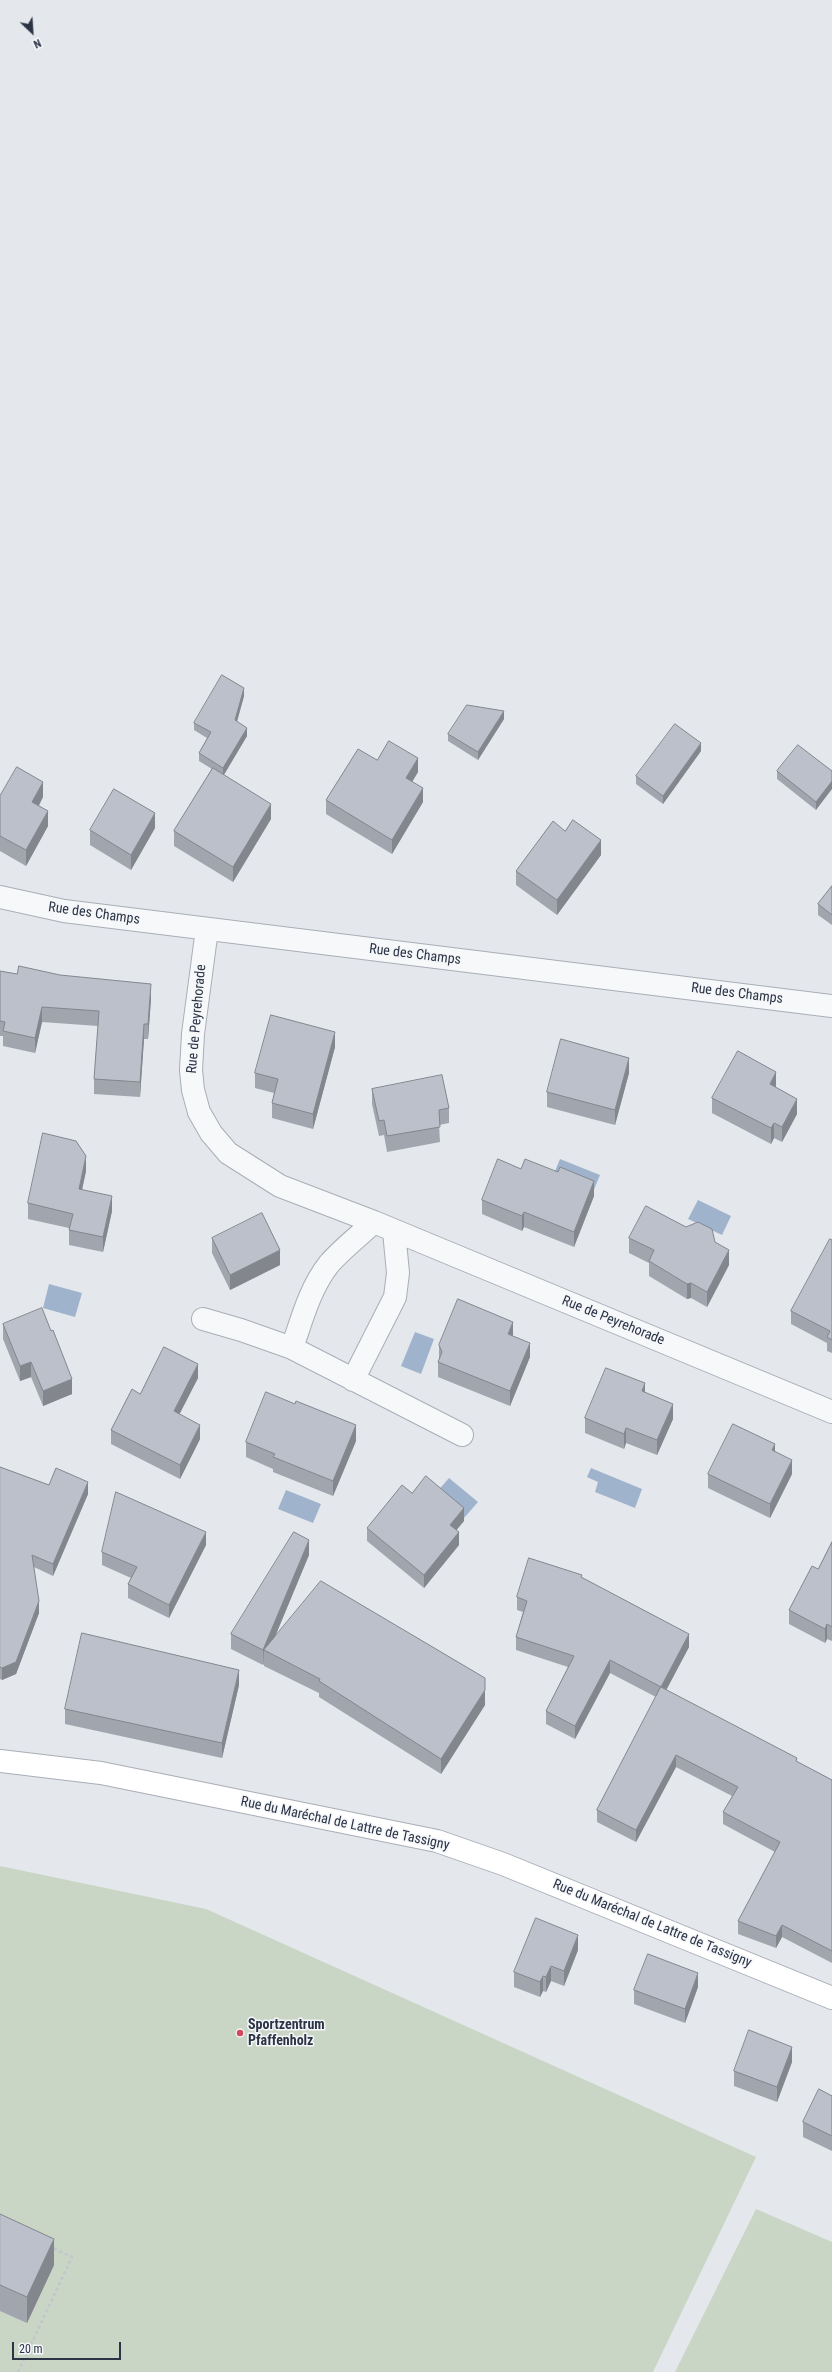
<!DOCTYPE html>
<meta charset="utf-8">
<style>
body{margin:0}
#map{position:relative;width:832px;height:2372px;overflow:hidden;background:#e4e7ec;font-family:"Roboto Condensed",sans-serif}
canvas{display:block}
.north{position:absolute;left:12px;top:12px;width:40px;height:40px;-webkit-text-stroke:3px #f4f6f9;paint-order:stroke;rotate:155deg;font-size:11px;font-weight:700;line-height:16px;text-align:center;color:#2b3445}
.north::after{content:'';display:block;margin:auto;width:14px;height:18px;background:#2b3445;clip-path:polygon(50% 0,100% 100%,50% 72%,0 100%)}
.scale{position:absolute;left:12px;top:2342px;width:109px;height:18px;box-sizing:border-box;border:2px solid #2b3445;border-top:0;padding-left:5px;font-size:12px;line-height:14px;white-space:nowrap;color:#2b3445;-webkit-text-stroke:3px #f4f6f9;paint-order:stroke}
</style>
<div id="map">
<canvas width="832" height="2372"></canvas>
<div class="north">N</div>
<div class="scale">20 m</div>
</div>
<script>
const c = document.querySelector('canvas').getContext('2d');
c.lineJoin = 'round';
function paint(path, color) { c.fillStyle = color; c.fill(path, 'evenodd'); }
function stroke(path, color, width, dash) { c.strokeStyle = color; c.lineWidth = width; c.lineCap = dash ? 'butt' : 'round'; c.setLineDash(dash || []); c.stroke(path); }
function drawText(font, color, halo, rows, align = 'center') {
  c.font = font + ' "Roboto Condensed",sans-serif'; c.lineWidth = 3; c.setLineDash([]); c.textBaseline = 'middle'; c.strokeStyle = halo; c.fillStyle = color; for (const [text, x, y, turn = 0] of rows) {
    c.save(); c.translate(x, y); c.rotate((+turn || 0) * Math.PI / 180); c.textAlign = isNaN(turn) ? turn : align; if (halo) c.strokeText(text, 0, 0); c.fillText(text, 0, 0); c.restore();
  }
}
const green = new Path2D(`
 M 0,1866 L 206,1909 L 756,2157 L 653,2372 L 0,2372 Z
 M 756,2209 L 832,2242 L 832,2372 L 675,2372 Z`);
const water = new Path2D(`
 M 560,1159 L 600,1175 L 593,1192 L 553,1176 Z
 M 698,1200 L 731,1216 L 722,1235 L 688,1219 Z
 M 49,1284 L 82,1293 L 75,1317 L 43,1308 Z
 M 415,1332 L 434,1339 L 421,1374 L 401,1366 Z
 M 591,1468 L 642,1489 L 635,1508 L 595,1492 L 598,1482 L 587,1477 Z
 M 449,1478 L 478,1502 L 464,1518 L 435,1494 Z
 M 286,1490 L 321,1504 L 313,1523 L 278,1509 Z`);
const path = new Path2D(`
 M 18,2372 L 72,2257 L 51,2247`);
const street = new Path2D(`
 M 0,897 L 64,911 L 832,1006
 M 207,929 L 193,1034 L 191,1070 L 193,1090 L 199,1112 L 211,1133 L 228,1153 L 280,1186 L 374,1222 L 832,1412
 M 203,1319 L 241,1330 L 292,1348 L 462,1435
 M 292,1348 C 302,1319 310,1288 329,1264 C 342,1249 360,1235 374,1222
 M 353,1380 L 395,1297 L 398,1273 L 394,1231`);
const secondary = new Path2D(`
 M 0,1761 L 101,1773 L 437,1841 L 503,1864 L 832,1998`);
const wall = new Path2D(`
 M 244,696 L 237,722 L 247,736 L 224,775 L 271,819 L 233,882 L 174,846 L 174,831 L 212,769 L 199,761 L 199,753 L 207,738 L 194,730 L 194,723 Z
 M 504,719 L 478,760 L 448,741 L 448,734 Z
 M 701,751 L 663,804 L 636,784 L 636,776 Z
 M 377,760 L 418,772 L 412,782 L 423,802 L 392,854 L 326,814 L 326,800 Z
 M 777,771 L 832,771 L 816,810 L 777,779 Z
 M 0,796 L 43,797 L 39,806 L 48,826 L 26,866 L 0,851 Z
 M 155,828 L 131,870 L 90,845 L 90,830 Z
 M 565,831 L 601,855 L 557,915 L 516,885 L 516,871 Z
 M 832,886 L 832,925 L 818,915 L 818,904 Z
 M 0,971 L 151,999 L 148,1039 L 144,1039 L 140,1097 L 94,1094 L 94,1079 L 98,1026 L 42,1022 L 35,1053 L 3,1046 L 3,1036 L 0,1036 Z
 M 335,1047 L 313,1129 L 272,1118 L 272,1103 L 274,1093 L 255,1088 L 255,1073 Z
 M 629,1073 L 615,1125 L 547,1107 L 547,1092 Z
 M 776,1087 L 776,1088 L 797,1114 L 782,1142 L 774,1138 L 771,1144 L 712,1113 L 712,1098 Z
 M 372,1089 L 449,1108 L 449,1123 L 439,1125 L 440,1142 L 387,1152 L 384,1135 L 379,1136 L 372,1104 Z
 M 521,1169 L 594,1196 L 574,1247 L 524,1227 L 522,1231 L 482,1214 L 482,1200 Z
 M 86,1171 L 82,1189 L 112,1211 L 103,1252 L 69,1245 L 69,1228 L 28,1219 L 28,1203 Z
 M 212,1238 L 280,1265 L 230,1290 L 212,1253 Z
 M 629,1238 L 715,1242 L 729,1265 L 707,1307 L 691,1298 L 687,1299 L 649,1276 L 649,1263 L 629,1253 Z
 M 832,1240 L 832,1353 L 827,1351 L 827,1343 L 791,1324 L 791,1311 Z
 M 3,1324 L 72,1394 L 43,1406 L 31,1377 L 20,1381 L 3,1339 Z
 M 513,1336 L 530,1357 L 510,1406 L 438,1377 L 438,1362 L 439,1360 L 439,1345 Z
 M 198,1378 L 179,1414 L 200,1439 L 180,1479 L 111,1444 L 111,1430 L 140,1394 Z
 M 645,1392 L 673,1419 L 657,1455 L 626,1443 L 624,1449 L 585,1433 L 585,1418 Z
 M 295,1404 L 356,1441 L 333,1496 L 273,1472 L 273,1469 L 246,1457 L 246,1442 Z
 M 775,1452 L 792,1474 L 770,1518 L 708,1488 L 708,1474 Z
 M 0,1467 L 49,1485 L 88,1494 L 53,1576 L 34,1567 L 39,1613 L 16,1674 L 2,1680 L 0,1679 Z
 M 412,1493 L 464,1521 L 456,1530 L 459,1545 L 424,1588 L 367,1541 L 367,1528 Z
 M 832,1542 L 832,1641 L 827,1639 L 825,1643 L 789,1624 L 789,1610 L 818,1569 Z
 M 206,1545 L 169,1618 L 128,1598 L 128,1584 L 131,1578 L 102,1565 L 102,1552 Z
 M 309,1555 L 275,1637 L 485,1705 L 441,1774 L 319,1697 L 319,1693 L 264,1666 L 264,1664 L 263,1665 L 231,1649 L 231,1634 Z
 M 582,1578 L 689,1647 L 666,1690 L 797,1762 L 832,1780 L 832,1963 L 782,1937 L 776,1948 L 738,1934 L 738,1921 L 775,1852 L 723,1824 L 723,1812 L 732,1796 L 676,1767 L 636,1842 L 597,1822 L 597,1810 L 656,1697 L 610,1673 L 575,1739 L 546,1724 L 546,1711 L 568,1667 L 516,1650 L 516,1637 L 523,1612 L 517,1610 L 517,1597 Z
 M 239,1685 L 222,1758 L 65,1724 L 65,1709 Z
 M 578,1950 L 564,1986 L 551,1981 L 546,1992 L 543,1991 L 540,1997 L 514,1987 L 514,1972 Z
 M 698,1987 L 685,2023 L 634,2004 L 634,1990 Z
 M 792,2062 L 777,2102 L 734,2086 L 734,2071 Z
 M 832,2095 L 832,2151 L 803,2137 L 803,2122 Z
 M 0,2214 L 54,2265 L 27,2323 L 0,2311 Z`);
const shadedWall = new Path2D(`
 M 244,688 L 244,696 L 235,728 L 235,720 Z
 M 504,711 L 504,719 L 478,760 L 478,752 Z
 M 247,728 L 247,736 L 223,776 L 223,768 Z
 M 701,743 L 701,751 L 663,804 L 663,796 Z
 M 418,758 L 418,772 L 406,792 L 406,778 Z
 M 832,781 L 832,789 L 816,810 L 816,802 Z
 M 43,782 L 43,797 L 32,817 L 32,802 Z
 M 423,788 L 423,802 L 392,854 L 392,840 Z
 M 271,804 L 271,819 L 233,882 L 233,867 Z
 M 48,811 L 48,826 L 26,866 L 26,850 Z
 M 155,813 L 155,828 L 131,870 L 131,855 Z
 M 601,840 L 601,855 L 557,915 L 557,900 Z
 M 151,984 L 151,999 L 148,1039 L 148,1024 Z
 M 42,1007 L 42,1022 L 35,1053 L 35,1038 Z
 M 144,1024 L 144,1039 L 140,1097 L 140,1082 Z
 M 335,1032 L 335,1047 L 313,1129 L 313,1114 Z
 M 629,1058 L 629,1073 L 615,1125 L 615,1110 Z
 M 776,1072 L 776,1087 L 770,1099 L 770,1084 Z
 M 797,1099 L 797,1114 L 782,1142 L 782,1127 Z
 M 774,1123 L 774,1138 L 771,1144 L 771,1128 Z
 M 86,1156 L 86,1171 L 79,1204 L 79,1189 Z
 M 594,1181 L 594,1196 L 574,1247 L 574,1232 Z
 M 112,1196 L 112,1211 L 103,1252 L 103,1237 Z
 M 524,1212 L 524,1227 L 522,1231 L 522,1216 Z
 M 280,1250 L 280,1265 L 230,1290 L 230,1275 Z
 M 729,1250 L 729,1265 L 707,1307 L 707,1292 Z
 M 691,1283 L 691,1298 L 687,1299 L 687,1284 Z
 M 513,1322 L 513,1336 L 508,1334 Z
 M 530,1343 L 530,1357 L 510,1406 L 510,1391 Z
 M 31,1362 L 31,1377 L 20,1381 L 20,1366 Z
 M 198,1364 L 198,1378 L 174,1425 L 174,1411 Z
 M 72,1379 L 72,1394 L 43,1406 L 43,1391 Z
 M 645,1383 L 645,1398 L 642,1391 Z
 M 673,1404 L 673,1419 L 657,1455 L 657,1440 Z
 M 200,1425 L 200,1439 L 180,1479 L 180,1465 Z
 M 356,1425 L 356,1441 L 333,1496 L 333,1481 Z
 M 626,1428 L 626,1443 L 624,1449 L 624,1434 Z
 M 775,1444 L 775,1459 L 772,1450 Z
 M 792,1460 L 792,1474 L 770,1518 L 770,1504 Z
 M 88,1482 L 88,1494 L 53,1576 L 53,1564 Z
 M 464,1508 L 464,1521 L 450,1538 L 450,1525 Z
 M 206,1532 L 206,1545 L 169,1618 L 169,1605 Z
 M 459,1532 L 459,1545 L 424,1588 L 424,1575 Z
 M 309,1540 L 309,1555 L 268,1653 L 264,1650 L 263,1665 L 263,1650 Z
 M 39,1601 L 39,1613 L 16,1674 L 2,1680 L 2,1668 Z
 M 827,1624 L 827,1639 L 825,1643 L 825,1629 Z
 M 689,1634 L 689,1647 L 661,1700 L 661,1687 Z
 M 610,1660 L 610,1673 L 575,1739 L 575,1726 Z
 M 239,1670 L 239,1685 L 222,1758 L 222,1743 Z
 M 485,1690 L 485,1705 L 441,1774 L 441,1759 Z
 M 676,1755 L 676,1767 L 636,1842 L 636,1830 Z
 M 782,1925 L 782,1937 L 776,1948 L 776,1936 Z
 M 578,1935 L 578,1950 L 564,1986 L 564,1971 Z
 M 551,1966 L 551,1981 L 546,1992 L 546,1977 Z
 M 698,1973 L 698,1987 L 685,2023 L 685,2009 Z
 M 543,1976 L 543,1991 L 540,1997 L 540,1982 Z
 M 792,2047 L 792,2062 L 777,2102 L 777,2087 Z
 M 54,2239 L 54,2265 L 27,2323 L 27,2297 Z`);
const building = new Path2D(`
 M 222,675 L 244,688 L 235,720 L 247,728 L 223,768 L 199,753 L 211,732 L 194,723 Z
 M 467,705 L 504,711 L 478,752 L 448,734 Z
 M 675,724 L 701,743 L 663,796 L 636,776 Z
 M 389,741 L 418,758 L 406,778 L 423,788 L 392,840 L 326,800 L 358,749 L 377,760 Z
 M 798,745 L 832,771 L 832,781 L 816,802 L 777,771 Z
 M 17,767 L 43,782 L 32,802 L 48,811 L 26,850 L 0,836 L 0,796 Z
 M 213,768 L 271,804 L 233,867 L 174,831 Z
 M 114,789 L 155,813 L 131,855 L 90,830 Z
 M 573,820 L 601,840 L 557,900 L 516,871 L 553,821 L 565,831 Z
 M 832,886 L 832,915 L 818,904 Z
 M 19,966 L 60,975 L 151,984 L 148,1024 L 144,1024 L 140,1082 L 94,1079 L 99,1011 L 42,1007 L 35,1038 L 3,1031 L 5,1022 L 0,1021 L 0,971 L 17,974 Z
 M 271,1015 L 335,1032 L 313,1114 L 272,1103 L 278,1079 L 255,1073 Z
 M 561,1039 L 629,1058 L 615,1110 L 547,1092 Z
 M 738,1051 L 776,1072 L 770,1084 L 797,1099 L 782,1127 L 774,1123 L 771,1128 L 712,1098 Z
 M 442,1075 L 449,1108 L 439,1110 L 440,1127 L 387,1136 L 384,1120 L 379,1121 L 372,1089 Z
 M 43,1133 L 76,1141 L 86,1156 L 79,1189 L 112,1196 L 103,1237 L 69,1230 L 73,1214 L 28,1203 Z
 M 498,1159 L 521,1169 L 525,1159 L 558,1172 L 560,1167 L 594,1181 L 574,1232 L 524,1212 L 522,1216 L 482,1200 Z
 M 646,1206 L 686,1227 L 698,1222 L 712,1229 L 715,1242 L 729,1250 L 707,1292 L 691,1283 L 687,1284 L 649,1261 L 654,1250 L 629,1238 Z
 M 262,1213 L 280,1250 L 230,1275 L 212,1238 Z
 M 830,1239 L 832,1240 L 832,1340 L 827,1337 L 830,1331 L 791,1311 Z
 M 458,1299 L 513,1322 L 508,1334 L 530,1343 L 510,1391 L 438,1362 L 442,1352 L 439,1345 Z
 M 42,1308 L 51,1331 L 53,1330 L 72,1379 L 43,1391 L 31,1362 L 20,1366 L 3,1324 Z
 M 164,1347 L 198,1364 L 174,1411 L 200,1425 L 180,1465 L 111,1430 L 132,1389 L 140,1394 Z
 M 606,1368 L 645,1383 L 642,1391 L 673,1404 L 657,1440 L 626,1428 L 624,1434 L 585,1418 Z
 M 266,1392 L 295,1404 L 296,1401 L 356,1425 L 333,1481 L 273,1457 L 275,1454 L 246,1442 Z
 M 733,1424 L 775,1444 L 772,1450 L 792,1460 L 770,1504 L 708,1474 Z
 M 0,1467 L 49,1485 L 56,1468 L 88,1482 L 53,1564 L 32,1555 L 39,1601 L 16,1662 L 2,1668 L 0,1667 Z
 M 426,1476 L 464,1508 L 450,1525 L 459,1532 L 424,1575 L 367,1528 L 402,1485 L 412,1493 Z
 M 116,1492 L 206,1532 L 169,1605 L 128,1584 L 137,1567 L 102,1552 Z
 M 294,1532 L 309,1540 L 263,1650 L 231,1634 Z
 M 832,1542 L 832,1627 L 827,1624 L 825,1629 L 789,1610 L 812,1566 L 818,1569 Z
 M 529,1558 L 582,1575 L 581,1577 L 689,1634 L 661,1687 L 610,1660 L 575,1726 L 546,1711 L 574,1656 L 516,1637 L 527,1601 L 517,1597 Z
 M 321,1581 L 485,1678 L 485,1690 L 441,1759 L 319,1681 L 320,1679 L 264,1650 Z
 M 82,1633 L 239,1670 L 222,1743 L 65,1709 Z
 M 661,1687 L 797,1758 L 796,1761 L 832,1780 L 832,1951 L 782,1925 L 776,1936 L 738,1921 L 780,1842 L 723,1812 L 738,1787 L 676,1755 L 636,1830 L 597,1810 Z
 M 536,1918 L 578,1935 L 564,1971 L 551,1966 L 546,1977 L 543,1976 L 540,1982 L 514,1972 Z
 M 648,1954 L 698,1973 L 685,2009 L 634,1990 Z
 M 749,2030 L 792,2047 L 777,2087 L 734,2071 Z
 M 819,2089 L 832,2096 L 832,2095 L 832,2136 L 803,2122 Z
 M 0,2214 L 54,2239 L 27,2297 L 0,2285 Z`);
const markers = [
 [240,2033,4,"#d1495b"]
];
const streetNames = [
 ["Rue des Champs",94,914,8],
 ["Rue des Champs",415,955,7],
 ["Rue des Champs",737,994,7],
 ["Rue de Peyrehorade",197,1019,-85],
 ["Rue de Peyrehorade",613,1321,22],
 ["Rue du Maréchal de Lattre de Tassigny",345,1824,12],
 ["Rue du Maréchal de Lattre de Tassigny",652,1924,22]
];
const poiNames = [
 ["Sportzentrum",248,2025],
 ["Pfaffenholz",248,2041]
];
paint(green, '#c9d6c5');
paint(water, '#9fb4cc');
stroke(street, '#a9aeb7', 24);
stroke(secondary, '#a9aeb7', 24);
stroke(path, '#c2c5cb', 2.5, [3, 3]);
stroke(street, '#f7f8fa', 22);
stroke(secondary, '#fff', 22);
paint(wall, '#a1a5ae');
paint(shadedWall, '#83868d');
paint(building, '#bbc0ca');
stroke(building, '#83868d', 1);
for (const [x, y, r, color] of markers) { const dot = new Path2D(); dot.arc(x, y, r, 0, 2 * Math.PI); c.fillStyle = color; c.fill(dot); stroke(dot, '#f4f6f9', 1.5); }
drawText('14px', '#2b3445', '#f4f6f9', streetNames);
drawText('bold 14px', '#2b3445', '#f4f6f9', poiNames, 'left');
</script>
